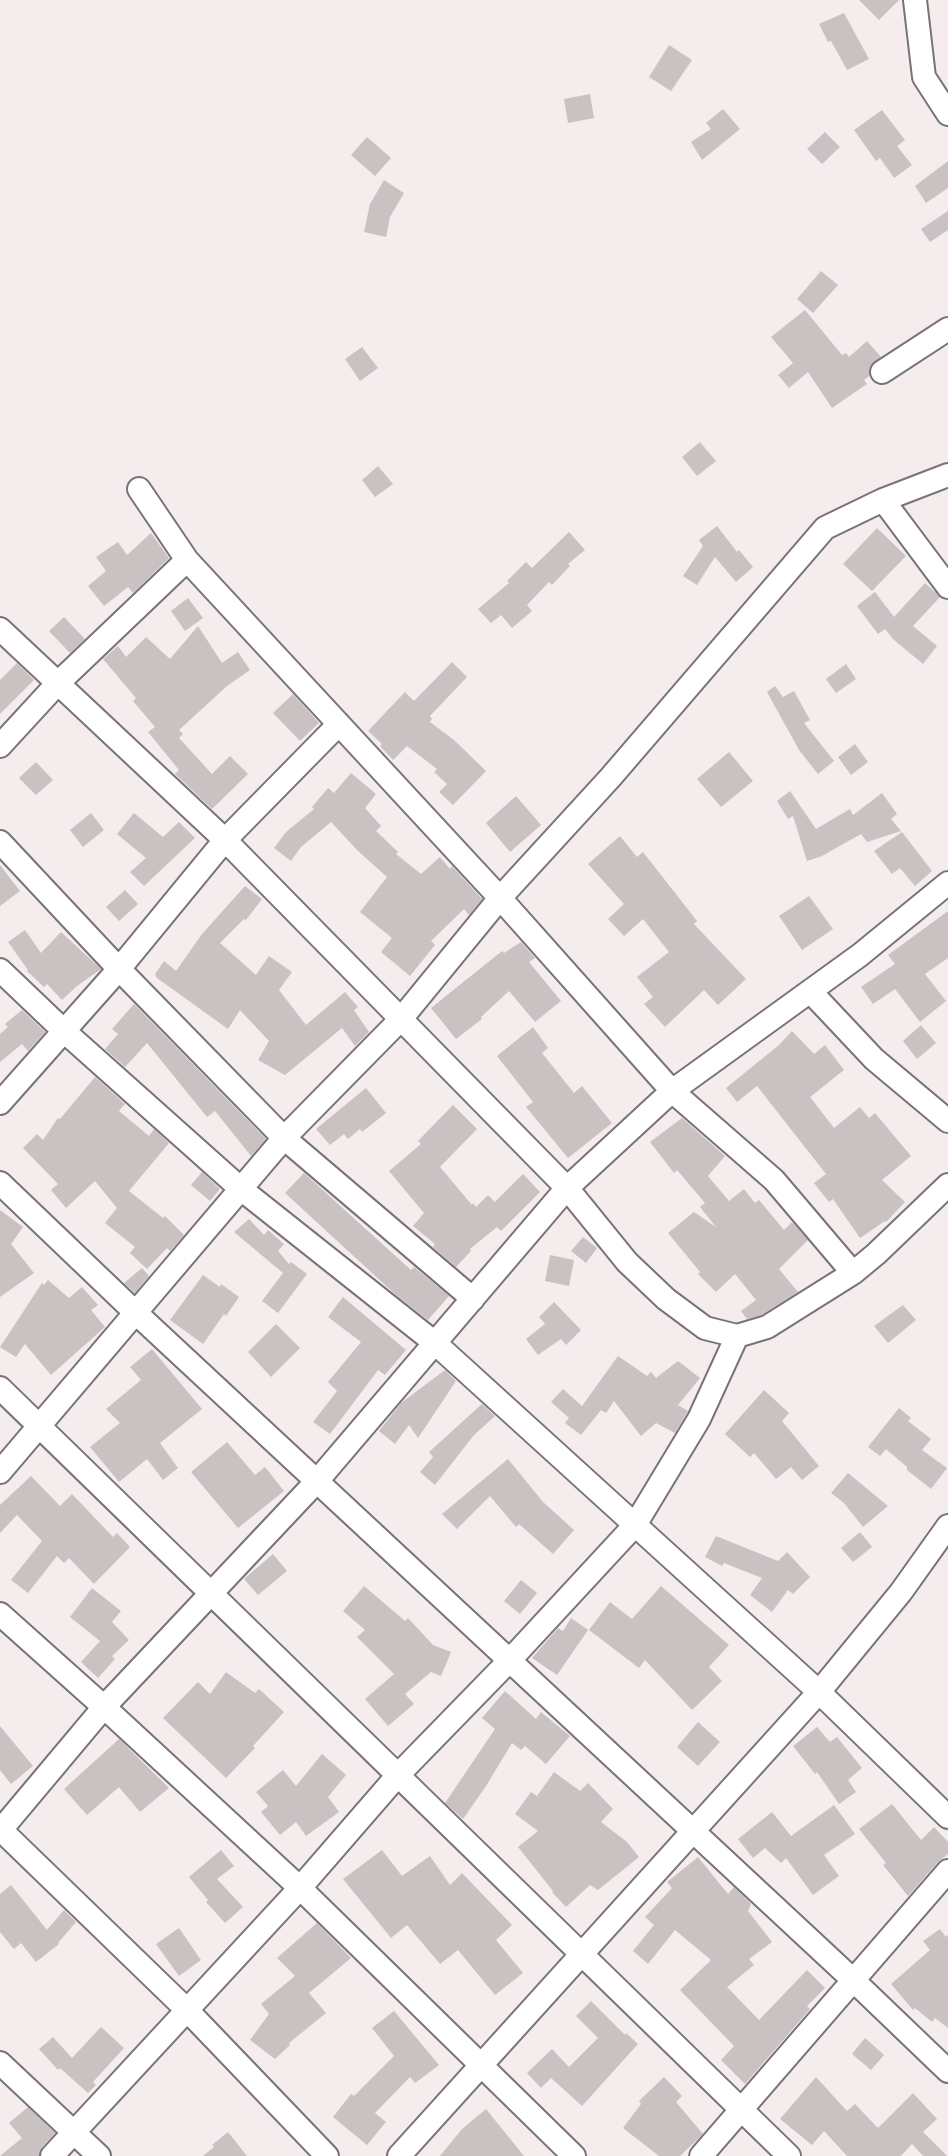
<!DOCTYPE html>
<style>
body{margin:0}
canvas{display:block;background:#f5eced}
</style>
<canvas width="948" height="2156"></canvas>
<script>
const c = document.querySelector('canvas').getContext('2d');
c.lineJoin = 'round';
function paint(path, color) { c.fillStyle = color; c.fill(path, 'evenodd'); }
function stroke(path, color, width, dash) { c.strokeStyle = color; c.lineWidth = width; c.lineCap = dash ? 'butt' : 'round'; c.setLineDash(dash || []); c.stroke(path); }
const building = new Path2D(`
 M 859,0 L 899,0 L 879,20 Z
 M 844,13 L 869,59 L 847,70 L 831,41 L 828,42 L 819,24 Z
 M 669,45 L 692,60 L 671,91 L 649,77 Z
 M 590,94 L 594,118 L 568,123 L 564,99 Z
 M 723,109 L 740,129 L 702,160 L 691,142 L 711,129 L 706,123 Z
 M 882,110 L 905,140 L 897,146 L 912,165 L 894,178 L 880,158 L 876,161 L 854,130 Z
 M 825,132 L 840,147 L 822,164 L 807,149 Z
 M 367,137 L 391,158 L 375,176 L 351,155 Z
 M 948,161 L 948,188 L 926,203 L 915,186 Z
 M 384,180 L 404,193 L 390,217 L 386,237 L 364,232 L 370,204 Z
 M 948,211 L 948,230 L 930,242 L 921,229 Z
 M 821,271 L 838,285 L 813,313 L 797,299 Z
 M 805,310 L 842,355 L 846,353 L 849,357 L 867,341 L 881,357 L 870,366 L 869,376 L 864,380 L 867,384 L 832,408 L 808,372 L 789,388 L 778,375 L 793,363 L 771,337 Z
 M 362,347 L 378,368 L 360,381 L 345,359 Z
 M 700,442 L 716,461 L 697,476 L 682,457 Z
 M 378,466 L 393,484 L 375,497 L 362,480 Z
 M 717,526 L 737,552 L 739,550 L 753,567 L 736,582 L 715,557 L 697,585 L 683,576 L 703,546 L 699,540 Z
 M 877,528 L 906,556 L 872,591 L 843,564 Z
 M 569,532 L 585,550 L 568,564 L 570,566 L 552,585 L 549,582 L 527,605 L 532,611 L 512,628 L 501,615 L 491,623 L 478,609 L 509,583 L 507,581 L 526,562 L 532,568 Z
 M 151,533 L 169,558 L 133,593 L 128,587 L 104,606 L 88,586 L 106,571 L 96,557 L 118,542 L 127,555 Z
 M 925,583 L 940,597 L 913,626 L 937,646 L 923,664 L 894,640 L 885,629 L 878,634 L 857,606 L 875,592 L 894,617 Z
 M 188,598 L 203,618 L 185,631 L 171,611 Z
 M 64,617 L 85,639 L 70,653 L 49,631 Z
 M 198,626 L 222,663 L 238,652 L 250,670 L 227,686 L 179,730 L 183,734 L 179,738 L 212,774 L 230,756 L 248,774 L 212,809 L 175,774 L 179,770 L 148,732 L 155,727 L 133,701 L 136,698 L 103,659 L 118,646 L 126,657 L 146,637 L 170,659 Z
 M 452,662 L 467,677 L 430,716 L 432,719 L 430,722 L 454,740 L 486,771 L 453,805 L 439,792 L 447,784 L 434,772 L 437,769 L 407,746 L 393,760 L 380,746 L 382,744 L 368,731 L 405,692 L 414,701 Z
 M 17,663 L 34,680 L 0,714 L 0,680 Z
 M 846,664 L 856,679 L 836,693 L 826,679 Z
 M 775,686 L 783,697 L 794,691 L 810,720 L 804,723 L 834,761 L 818,774 L 799,750 L 767,692 Z
 M 293,694 L 319,723 L 300,741 L 273,713 Z
 M 855,744 L 868,762 L 851,775 L 838,757 Z
 M 729,752 L 753,781 L 721,807 L 697,779 Z
 M 36,762 L 53,780 L 36,795 L 19,778 Z
 M 351,773 L 376,794 L 365,808 L 381,826 L 376,831 L 398,852 L 396,854 L 421,874 L 440,857 L 450,869 L 452,866 L 482,899 L 469,915 L 464,909 L 431,941 L 435,945 L 410,976 L 381,952 L 392,938 L 360,912 L 387,877 L 357,850 L 331,822 L 301,847 L 291,861 L 274,848 L 286,832 L 314,809 L 312,807 L 328,788 L 334,793 Z
 M 790,791 L 816,829 L 850,809 L 853,815 L 882,793 L 897,814 L 891,819 L 901,831 L 867,842 L 861,834 L 822,856 L 807,861 L 793,816 L 788,819 L 777,801 Z
 M 516,796 L 541,825 L 510,852 L 486,823 Z
 M 91,813 L 104,830 L 83,847 L 70,830 Z
 M 134,813 L 163,837 L 179,822 L 195,838 L 144,886 L 130,872 L 146,858 L 117,834 Z
 M 902,832 L 932,871 L 915,886 L 900,868 L 892,874 L 874,851 Z
 M 620,836 L 637,857 L 643,852 L 697,921 L 694,924 L 746,979 L 718,1005 L 704,990 L 665,1027 L 644,1004 L 653,997 L 637,977 L 669,952 L 643,919 L 624,936 L 608,919 L 624,904 L 588,864 Z
 M 0,865 L 20,891 L 0,906 Z
 M 245,886 L 262,899 L 246,920 L 244,919 L 220,943 L 256,975 L 269,956 L 292,972 L 279,990 L 306,1025 L 345,992 L 358,1007 L 354,1010 L 369,1032 L 355,1046 L 342,1028 L 285,1075 L 258,1060 L 269,1041 L 240,1010 L 228,1029 L 157,978 L 155,974 L 164,961 L 176,971 L 202,934 Z
 M 125,890 L 138,904 L 119,921 L 106,907 Z
 M 809,896 L 833,929 L 802,950 L 779,916 Z
 M 948,911 L 948,958 L 925,974 L 946,1001 L 920,1022 L 895,989 L 873,1004 L 861,987 L 895,964 L 888,955 Z
 M 25,930 L 41,953 L 61,932 L 101,969 L 77,986 L 62,1000 L 47,984 L 44,987 L 27,971 L 28,970 L 8,942 Z
 M 521,942 L 535,958 L 529,962 L 561,1001 L 535,1022 L 509,991 L 481,1017 L 482,1019 L 456,1039 L 431,1008 L 502,951 L 504,953 Z
 M 134,1004 L 266,1139 L 251,1156 L 215,1111 L 207,1117 L 147,1043 L 125,1067 L 105,1049 L 118,1034 L 112,1029 Z
 M 22,1010 L 45,1032 L 28,1051 L 22,1044 L 0,1062 L 0,1034 L 8,1027 L 5,1024 Z
 M 921,1025 L 936,1043 L 917,1059 L 903,1041 Z
 M 533,1027 L 548,1048 L 542,1053 L 574,1093 L 582,1086 L 612,1123 L 568,1158 L 526,1107 L 533,1102 L 497,1056 Z
 M 792,1031 L 814,1054 L 825,1045 L 844,1070 L 810,1097 L 834,1128 L 860,1107 L 869,1118 L 875,1113 L 911,1156 L 882,1180 L 905,1202 L 886,1222 L 885,1221 L 860,1238 L 833,1199 L 829,1202 L 814,1183 L 826,1174 L 757,1086 L 737,1102 L 726,1088 L 779,1045 Z
 M 95,1077 L 125,1104 L 119,1111 L 149,1136 L 154,1129 L 169,1143 L 129,1191 L 163,1218 L 165,1216 L 184,1235 L 170,1251 L 167,1248 L 147,1269 L 130,1253 L 135,1247 L 105,1223 L 117,1208 L 95,1181 L 66,1208 L 51,1190 L 58,1184 L 23,1148 L 37,1134 L 43,1140 L 58,1118 L 60,1119 Z
 M 366,1088 L 386,1113 L 362,1132 L 360,1129 L 348,1139 L 344,1134 L 330,1145 L 316,1129 Z
 M 453,1105 L 477,1129 L 440,1167 L 472,1205 L 473,1203 L 476,1207 L 488,1195 L 495,1202 L 523,1174 L 540,1192 L 501,1231 L 497,1227 L 470,1249 L 471,1251 L 456,1267 L 433,1247 L 435,1244 L 413,1226 L 424,1213 L 389,1171 L 421,1144 L 418,1141 Z
 M 682,1118 L 725,1156 L 708,1176 L 729,1201 L 744,1189 L 755,1203 L 759,1200 L 784,1230 L 792,1222 L 808,1240 L 779,1269 L 798,1292 L 761,1315 L 747,1319 L 741,1311 L 756,1300 L 735,1274 L 716,1292 L 698,1274 L 700,1272 L 668,1233 L 694,1212 L 716,1227 L 700,1207 L 705,1203 L 677,1170 L 674,1173 L 650,1142 Z
 M 202,1172 L 220,1189 L 210,1201 L 191,1185 Z
 M 304,1173 L 411,1270 L 414,1267 L 449,1296 L 428,1320 L 396,1295 L 285,1193 Z
 M 0,1210 L 23,1227 L 11,1244 L 34,1273 L 0,1297 Z
 M 249,1219 L 264,1235 L 268,1230 L 284,1244 L 278,1251 L 289,1264 L 291,1262 L 307,1274 L 278,1313 L 262,1301 L 283,1273 L 234,1232 Z
 M 583,1237 L 597,1248 L 586,1263 L 571,1251 Z
 M 550,1255 L 574,1260 L 569,1286 L 545,1281 Z
 M 142,1268 L 149,1276 L 135,1293 L 124,1283 Z
 M 203,1275 L 220,1287 L 221,1284 L 239,1297 L 226,1316 L 224,1314 L 203,1344 L 170,1320 Z
 M 48,1280 L 69,1298 L 82,1287 L 98,1305 L 91,1310 L 105,1327 L 51,1375 L 25,1344 L 16,1357 L 0,1347 L 42,1283 L 44,1285 Z
 M 343,1297 L 406,1350 L 385,1375 L 378,1370 L 330,1434 L 313,1422 L 337,1391 L 328,1382 L 361,1342 L 328,1317 Z
 M 554,1302 L 581,1330 L 566,1345 L 561,1339 L 538,1355 L 526,1339 L 545,1324 L 539,1317 Z
 M 903,1305 L 916,1320 L 888,1343 L 874,1326 Z
 M 276,1324 L 300,1348 L 271,1377 L 248,1352 Z
 M 152,1349 L 202,1409 L 160,1443 L 178,1468 L 163,1480 L 147,1459 L 119,1482 L 90,1447 L 120,1423 L 106,1409 L 141,1380 L 130,1367 Z
 M 618,1356 L 647,1376 L 651,1372 L 656,1378 L 678,1361 L 700,1378 L 678,1405 L 688,1411 L 675,1433 L 656,1423 L 641,1436 L 614,1401 L 606,1413 L 601,1410 L 581,1435 L 565,1423 L 569,1418 L 551,1402 L 563,1389 L 582,1406 Z
 M 445,1370 L 456,1381 L 418,1438 L 409,1425 L 395,1444 L 379,1431 L 401,1403 Z
 M 764,1390 L 789,1413 L 782,1421 L 819,1466 L 802,1480 L 791,1467 L 776,1479 L 754,1453 L 750,1457 L 725,1434 Z
 M 482,1404 L 495,1416 L 474,1435 L 435,1485 L 420,1472 L 433,1457 L 429,1452 Z
 M 899,1408 L 911,1418 L 908,1421 L 931,1439 L 922,1450 L 947,1468 L 931,1489 L 907,1470 L 907,1467 L 886,1449 L 880,1456 L 868,1447 Z
 M 227,1442 L 255,1475 L 265,1467 L 284,1491 L 238,1528 L 191,1472 Z
 M 508,1459 L 543,1502 L 574,1530 L 553,1554 L 519,1524 L 516,1527 L 490,1496 L 457,1529 L 442,1514 Z
 M 848,1473 L 888,1506 L 863,1527 L 844,1503 L 831,1493 Z
 M 31,1476 L 60,1506 L 72,1494 L 113,1537 L 117,1533 L 130,1547 L 94,1584 L 69,1558 L 64,1563 L 57,1556 L 28,1593 L 11,1580 L 42,1541 L 17,1515 L 0,1533 L 0,1505 Z
 M 860,1532 L 872,1547 L 853,1562 L 841,1548 Z
 M 716,1536 L 778,1561 L 787,1552 L 810,1577 L 793,1594 L 788,1590 L 772,1612 L 750,1595 L 762,1578 L 724,1563 L 722,1566 L 705,1557 Z
 M 273,1554 L 287,1571 L 258,1595 L 244,1579 Z
 M 521,1580 L 537,1593 L 520,1614 L 504,1601 Z
 M 364,1586 L 405,1621 L 408,1618 L 433,1645 L 451,1652 L 441,1676 L 431,1672 L 405,1694 L 414,1704 L 388,1726 L 365,1699 L 394,1674 L 357,1637 L 365,1630 L 343,1611 Z
 M 661,1586 L 729,1645 L 709,1667 L 722,1681 L 692,1710 L 645,1660 L 639,1668 L 589,1630 L 610,1602 L 632,1619 Z
 M 92,1588 L 121,1611 L 112,1622 L 129,1640 L 112,1656 L 115,1659 L 98,1678 L 81,1662 L 100,1641 L 70,1617 Z
 M 571,1618 L 588,1630 L 557,1675 L 532,1658 L 558,1628 L 563,1631 Z
 M 226,1672 L 255,1693 L 259,1689 L 284,1712 L 253,1746 L 255,1748 L 226,1778 L 163,1718 L 198,1682 L 210,1694 Z
 M 505,1691 L 536,1719 L 541,1712 L 570,1736 L 546,1764 L 525,1746 L 521,1750 L 512,1743 L 486,1786 L 463,1819 L 445,1803 L 495,1729 L 482,1718 Z
 M 698,1722 L 720,1742 L 698,1766 L 677,1747 Z
 M 0,1726 L 33,1766 L 11,1784 L 0,1770 Z
 M 817,1727 L 830,1742 L 837,1737 L 862,1768 L 848,1780 L 856,1792 L 839,1804 L 817,1772 L 815,1774 L 793,1746 Z
 M 119,1739 L 169,1788 L 140,1812 L 119,1787 L 87,1815 L 64,1789 Z
 M 322,1754 L 346,1775 L 328,1797 L 339,1812 L 306,1836 L 296,1822 L 280,1835 L 261,1812 L 268,1806 L 256,1792 L 283,1770 L 296,1786 Z
 M 554,1772 L 580,1791 L 588,1783 L 613,1809 L 601,1822 L 627,1842 L 639,1857 L 598,1890 L 590,1885 L 566,1907 L 552,1892 L 553,1891 L 518,1847 L 538,1831 L 515,1814 L 531,1792 L 537,1796 Z
 M 892,1804 L 921,1840 L 934,1827 L 948,1842 L 948,1854 L 938,1862 L 908,1896 L 883,1865 L 886,1863 L 859,1829 Z
 M 834,1805 L 855,1834 L 824,1855 L 839,1876 L 813,1895 L 786,1858 L 781,1863 L 765,1848 L 753,1858 L 738,1839 L 772,1812 L 791,1836 Z
 M 221,1850 L 234,1866 L 217,1879 L 243,1907 L 225,1923 L 206,1902 L 208,1900 L 189,1877 Z
 M 382,1850 L 402,1876 L 430,1856 L 450,1885 L 462,1873 L 512,1925 L 496,1940 L 523,1973 L 495,1995 L 458,1950 L 440,1964 L 407,1925 L 391,1938 L 343,1879 Z
 M 698,1857 L 728,1894 L 734,1887 L 751,1904 L 748,1911 L 772,1942 L 749,1959 L 754,1965 L 727,1987 L 759,2020 L 807,1970 L 825,1988 L 807,2006 L 810,2009 L 745,2084 L 721,2060 L 734,2046 L 680,1990 L 711,1960 L 675,1930 L 648,1964 L 633,1951 L 654,1925 L 645,1917 L 672,1888 L 667,1882 Z
 M 11,1885 L 47,1930 L 64,1910 L 76,1922 L 58,1943 L 59,1944 L 36,1962 L 21,1943 L 14,1949 L 0,1932 L 0,1894 Z
 M 317,1923 L 351,1958 L 309,1993 L 326,2013 L 289,2043 L 290,2045 L 275,2059 L 250,2040 L 269,2014 L 261,2004 L 295,1976 L 277,1958 Z
 M 179,1928 L 201,1960 L 179,1976 L 156,1944 Z
 M 940,1929 L 946,1937 L 948,1935 L 948,2028 L 935,2018 L 932,2022 L 915,2008 L 913,2010 L 891,1984 L 930,1950 L 923,1941 Z
 M 591,2001 L 625,2035 L 626,2033 L 638,2044 L 582,2106 L 551,2078 L 541,2088 L 527,2073 L 552,2049 L 569,2067 L 598,2038 L 576,2016 Z
 M 394,2011 L 439,2065 L 415,2083 L 410,2077 L 375,2113 L 386,2122 L 367,2145 L 333,2117 L 351,2094 L 354,2096 L 394,2056 L 372,2028 Z
 M 101,2027 L 124,2048 L 93,2082 L 96,2085 L 88,2093 L 60,2068 L 58,2070 L 39,2049 L 53,2037 L 72,2058 Z
 M 865,2038 L 884,2055 L 871,2070 L 852,2054 Z
 M 664,2077 L 682,2096 L 676,2102 L 703,2134 L 680,2156 L 659,2156 L 623,2128 L 641,2104 L 639,2101 Z
 M 816,2077 L 847,2111 L 855,2104 L 878,2128 L 913,2093 L 937,2119 L 923,2132 L 947,2156 L 923,2156 L 912,2144 L 901,2156 L 847,2156 L 824,2131 L 812,2145 L 780,2119 Z
 M 28,2107 L 55,2133 L 42,2147 L 39,2156 L 0,2156 L 22,2138 L 9,2123 Z
 M 486,2109 L 524,2156 L 440,2156 L 462,2129 Z
 M 228,2132 L 247,2156 L 203,2156 L 214,2147 L 212,2145 Z`);
const minor = new Path2D(`
 M 915,0 L 924,77 L 948,114
 M 882,372 L 948,329
 M 139,489 L 187,560 L 500,898 L 672,1091 L 774,1180 L 853,1273
 M 883,500 L 948,587
 M 0,629 L 225,840 L 567,1188 L 627,1262 L 666,1299 L 705,1328 L 737,1336 L 767,1327 L 853,1273 L 876,1254 L 948,1185
 M 0,746 L 57,684 L 187,560
 M 0,842 L 119,969 L 284,1138 L 473,1299
 M 0,970 L 64,1031 L 241,1189 L 435,1343 L 819,1692 L 948,1817
 M 810,991 L 874,1059 L 948,1121
 M 0,1103 L 119,969 L 225,840 L 339,724
 M 0,1183 L 136,1313 L 852,1979 L 948,2071
 M 0,1388 L 789,2156
 M 0,1472 L 284,1138 L 401,1019 L 500,898 L 610,778 L 825,528 L 883,500 L 948,475
 M 0,1614 L 104,1707 L 300,1888 L 574,2156
 M 0,1829 L 187,2010 L 327,2156
 M 0,1831 L 104,1707 L 317,1481 L 567,1188 L 672,1091 L 860,955 L 948,883
 M 0,2063 L 99,2156
 M 52,2156 L 300,1888 L 398,1775 L 510,1660 L 635,1525 L 699,1419 L 737,1336
 M 399,2156 L 819,1692 L 901,1592 L 948,1526
 M 701,2156 L 948,1871`);
paint(building, '#c9c1c2');
stroke(minor, '#7a7374', 26);
stroke(minor, '#fff', 22);
</script>
